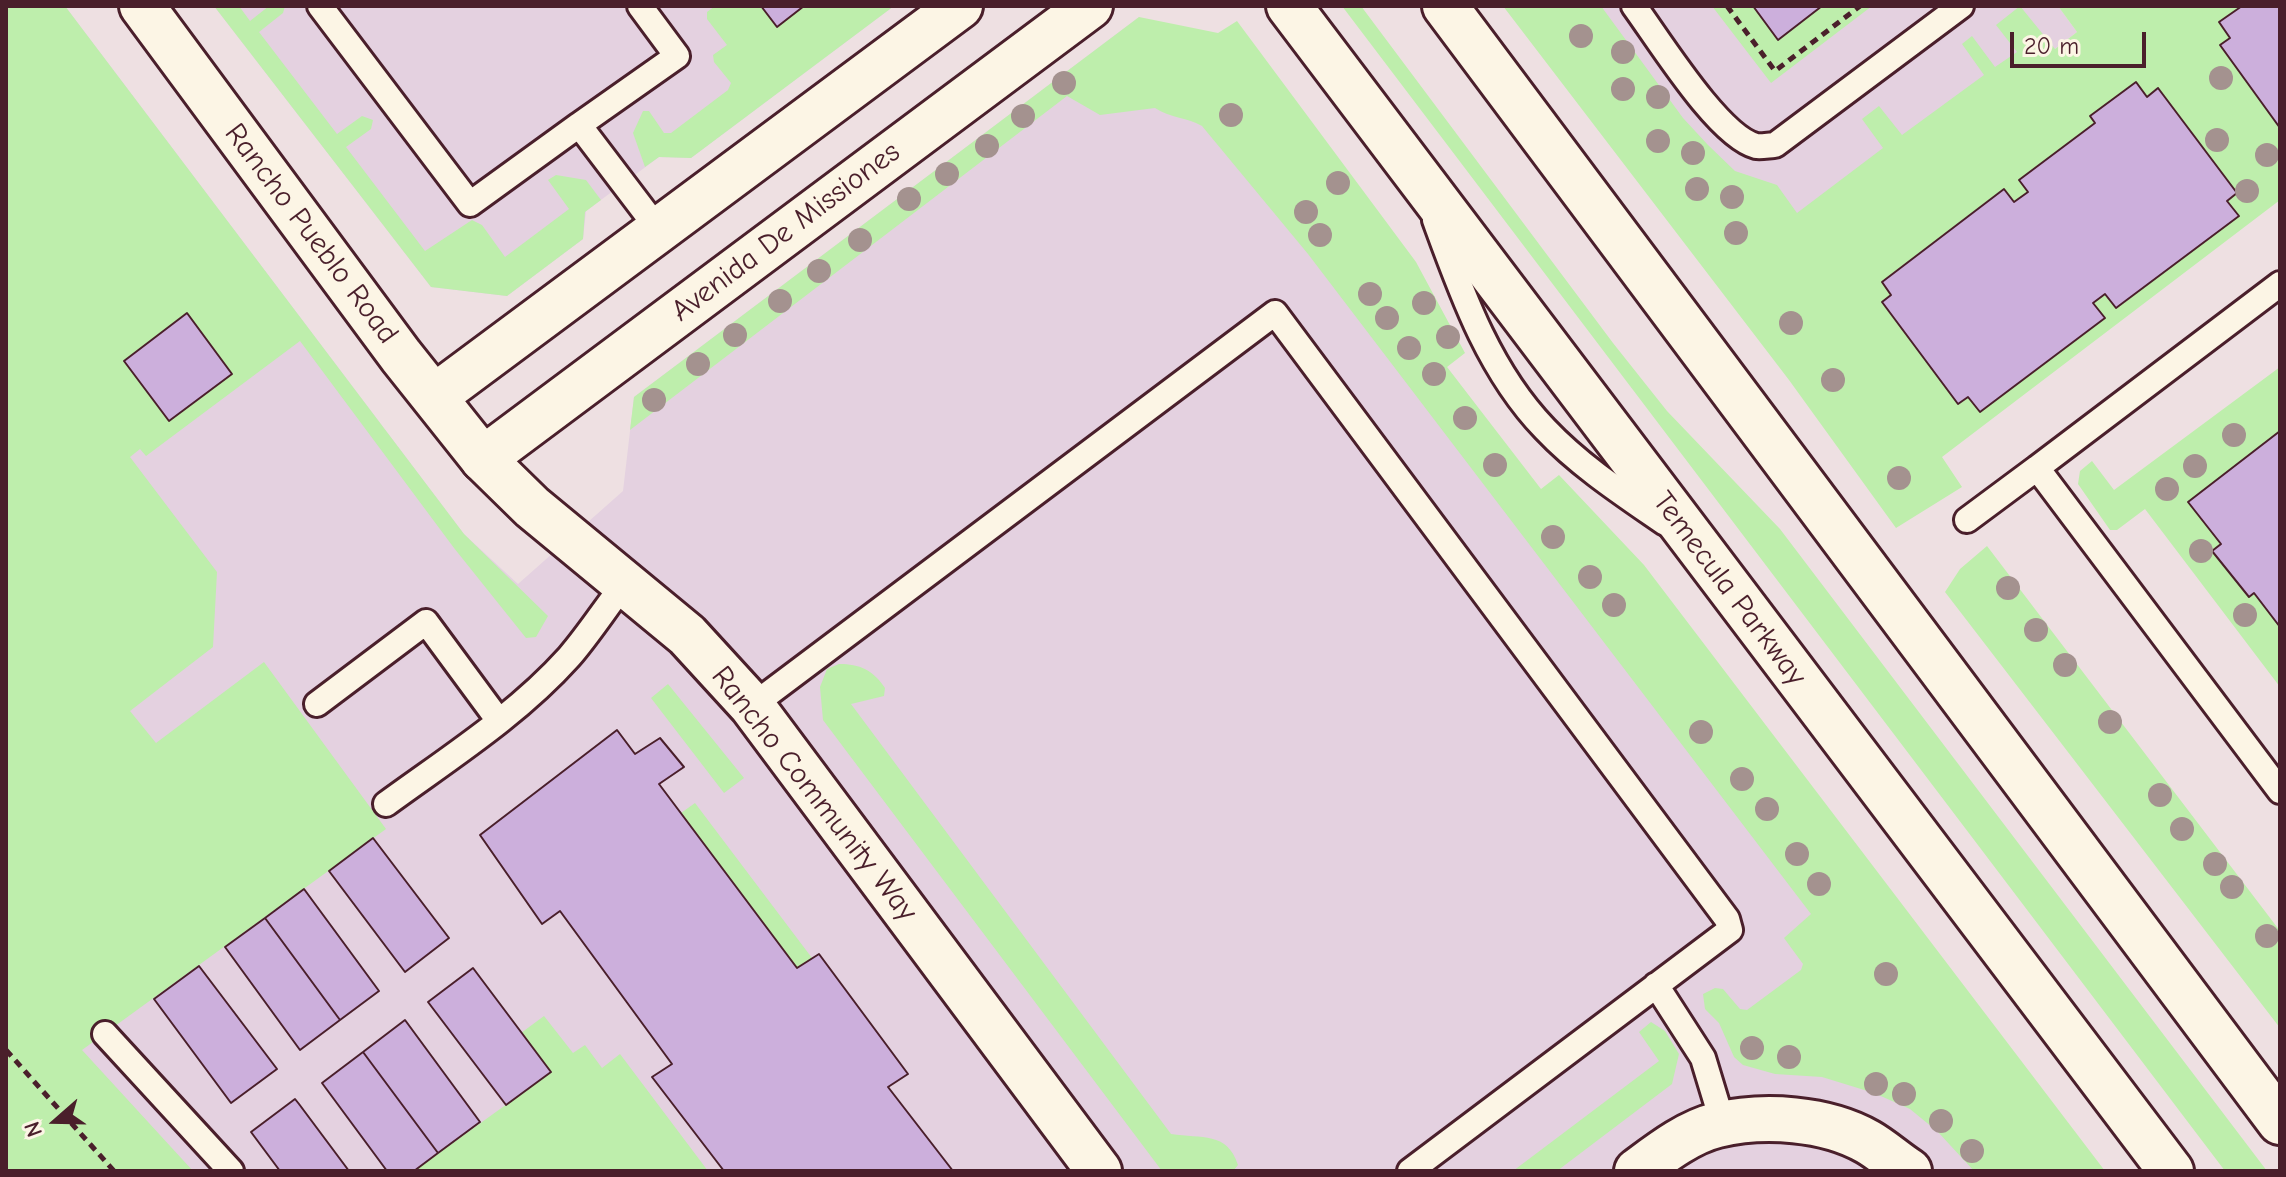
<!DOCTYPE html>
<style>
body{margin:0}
#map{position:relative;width:2286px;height:1177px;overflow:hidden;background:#eee0e2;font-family:"Comic Neue",sans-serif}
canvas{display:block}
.frame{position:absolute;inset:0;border:8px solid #4a1f2b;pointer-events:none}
.north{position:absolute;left:16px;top:1081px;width:80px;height:80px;-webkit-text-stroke:6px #fcf5e5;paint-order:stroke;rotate:250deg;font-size:22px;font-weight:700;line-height:32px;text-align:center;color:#4a1f2b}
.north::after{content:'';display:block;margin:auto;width:28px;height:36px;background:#4a1f2b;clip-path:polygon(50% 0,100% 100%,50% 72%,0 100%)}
.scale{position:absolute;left:2010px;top:32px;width:136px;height:36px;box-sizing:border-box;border:4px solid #4a1f2b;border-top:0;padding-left:10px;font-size:24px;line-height:28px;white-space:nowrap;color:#4a1f2b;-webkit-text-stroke:6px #fcf5e5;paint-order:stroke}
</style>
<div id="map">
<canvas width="2286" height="1177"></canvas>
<div class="frame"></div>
<div class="north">N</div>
<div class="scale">20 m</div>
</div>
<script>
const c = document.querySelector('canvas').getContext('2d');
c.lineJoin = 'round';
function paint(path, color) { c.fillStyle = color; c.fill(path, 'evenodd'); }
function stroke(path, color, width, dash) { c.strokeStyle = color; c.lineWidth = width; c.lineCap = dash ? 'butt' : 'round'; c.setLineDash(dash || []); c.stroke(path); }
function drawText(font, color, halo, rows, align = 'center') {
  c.font = font + ' "Comic Neue",sans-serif'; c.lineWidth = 8; c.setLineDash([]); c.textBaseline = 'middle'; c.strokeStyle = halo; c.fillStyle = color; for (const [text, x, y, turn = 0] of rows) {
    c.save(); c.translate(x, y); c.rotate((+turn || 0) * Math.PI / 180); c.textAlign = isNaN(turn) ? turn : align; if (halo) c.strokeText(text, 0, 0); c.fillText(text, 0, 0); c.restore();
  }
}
const built = new Path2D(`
 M 6,6 L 65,6 L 464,534 L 518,584 L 623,491 L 634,397 L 1139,17 L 1447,367 L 2059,1171 L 134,1171 L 6,1031 Z
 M 214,6 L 894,6 L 691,158 L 659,157 L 586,211 L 583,239 L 507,296 L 431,287 Z
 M 1551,6 L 2058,6 L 2077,32 L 1792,247 Z`);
const green = new Path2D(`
 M 6,6 L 65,6 L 464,534 L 548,616 L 536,637 L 526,638 L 454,548 L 300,341 L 146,456 L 140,449 L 130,457 L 217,572 L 213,647 L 130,711 L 156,743 L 264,662 L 386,829 L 82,1050 L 193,1171 L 6,1171 Z
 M 214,6 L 239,6 L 250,21 L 269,6 L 285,6 L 283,13 L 259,32 L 337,134 L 362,116 L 373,120 L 371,129 L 346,147 L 425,251 L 472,220 L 482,225 L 505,257 L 569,209 L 548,180 L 556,175 L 586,180 L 601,200 L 585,212 L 583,239 L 507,296 L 431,287 Z
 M 715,6 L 894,6 L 691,158 L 659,157 L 645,167 L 633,133 L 643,111 L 649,111 L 664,133 L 671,133 L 728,90 L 731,83 L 714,62 L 713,55 L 727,45 L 707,19 L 707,12 Z
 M 1342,6 L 1361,6 L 1613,343 L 1667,411 L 1780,529 L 2267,1171 L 2225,1171 Z
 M 1503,6 L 1601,6 L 1683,118 L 1708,145 L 1735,171 L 1777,185 L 1797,213 L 1883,148 L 1862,119 L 1879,106 L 1902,135 L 1984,75 L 1962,44 L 1972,36 L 1995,67 L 2017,52 L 1996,25 L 2020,6 L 2055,49 L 2077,32 L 2058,6 L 2280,6 L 2280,200 L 1942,457 L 1962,487 L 1896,528 L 1789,380 ZM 2136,82 L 2147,97 L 2159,89 L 2236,193 L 2227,201 L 2238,216 L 2117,308 L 2105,294 L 2093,303 L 2104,319 L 1980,412 L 1968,397 L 1958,404 L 1882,303 L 1891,295 L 1882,281 L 2003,189 L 2014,202 L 2028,192 L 2019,180 L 2095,123 L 2091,116 Z
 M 1712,6 L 1872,6 L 1771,83 Z
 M 1139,17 L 1218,33 L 1237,21 L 1416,262 L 1465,353 L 1447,367 L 1541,489 L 1559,475 L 1644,565 L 2105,1171 L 1974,1171 L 1938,1132 L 1910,1109 L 1874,1093 L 1822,1077 L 1775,1074 L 1743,1065 L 1734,1057 L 1719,1023 L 1705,1009 L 1703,994 L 1715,988 L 1723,989 L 1740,1009 L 1747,1010 L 1801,970 L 1803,964 L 1784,938 L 1811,914 L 1308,254 L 1202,126 C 1186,117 1170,118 1155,108 L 1100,115 L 1067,96 L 630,430 L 634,397 Z
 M 2280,367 L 2280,687 L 2145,509 L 2117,530 L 2110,530 L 2078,484 L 2080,471 L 2092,461 L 2114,490 Z
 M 1987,546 L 2280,931 L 2280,1028 L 1945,592 L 1960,569 Z
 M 839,664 C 860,664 873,670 885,688 L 884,696 L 851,704 L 1171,1134 C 1202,1139 1227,1131 1238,1165 L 1233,1171 L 1162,1171 L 823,720 L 820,687 L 827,669 Z
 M 668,684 L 744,778 L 724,793 L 651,698 Z
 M 695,803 L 812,958 L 797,968 L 681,813 Z
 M 544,1016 L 573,1053 L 585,1045 L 602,1068 L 620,1054 L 708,1171 L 414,1171 L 550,1073 L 521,1033 Z
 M 1651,1022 L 1665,1031 L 1679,1054 L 1672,1084 L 1557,1171 L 1513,1171 L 1659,1061 L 1639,1032 Z`);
const building = new Path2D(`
 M 761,6 L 804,6 L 777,27 Z
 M 1753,6 L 1822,6 L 1778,40 Z
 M 2242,6 L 2280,6 L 2280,128 L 2220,45 L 2230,38 L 2219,22 Z
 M 2136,82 L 2147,97 L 2158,88 L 2237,193 L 2227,201 L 2239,216 L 2116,308 L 2105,294 L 2093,303 L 2105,318 L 1980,412 L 1968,397 L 1958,404 L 1882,302 L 1891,295 L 1882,282 L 2004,189 L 2014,202 L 2028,192 L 2019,180 L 2095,123 L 2090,116 Z
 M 187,313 L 232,374 L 169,421 L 124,361 Z
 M 2280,431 L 2280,627 L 2254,593 L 2249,597 L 2212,551 L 2221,544 L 2188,502 Z
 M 617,730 L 635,754 L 660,738 L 684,767 L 659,784 L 797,968 L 819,954 L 908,1074 L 888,1087 L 953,1171 L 724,1171 L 652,1077 L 672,1064 L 560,911 L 542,924 L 480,835 Z
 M 373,838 L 449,938 L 405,972 L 329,871 Z
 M 304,889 L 379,991 L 340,1020 L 265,918 Z
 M 265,918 L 340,1020 L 300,1050 L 225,947 Z
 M 199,966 L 277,1069 L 231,1103 L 154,999 Z
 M 473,968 L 551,1072 L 506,1105 L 428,1002 Z
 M 405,1020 L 480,1122 L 438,1153 L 363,1052 Z
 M 363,1052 L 438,1153 L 414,1171 L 387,1171 L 322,1083 Z
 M 295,1099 L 299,1104 L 349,1171 L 280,1171 L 251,1132 Z`);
const path = new Path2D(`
 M 1727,6 L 1775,71 L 1860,6
 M 6,1050 L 114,1171`);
const service = new Path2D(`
 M 320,6 L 470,204 L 579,125
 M 640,6 L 677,56 L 579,125 L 658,229
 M 1634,6 C 1659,40 1718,136 1756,146 C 1761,147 1770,145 1775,145 L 1961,6
 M 1435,220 C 1462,294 1489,371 1545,429 C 1580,466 1623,494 1665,523
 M 2280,284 L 2037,468 L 2280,791
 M 1967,520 L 2037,468
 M 317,704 L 426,622 L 499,721
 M 752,706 L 1275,313 L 1727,919 L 1730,930 L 1410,1171
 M 386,804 C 449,758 517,715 569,657 C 589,634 606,607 625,583
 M 1656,985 L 1703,1058 L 1723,1124
 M 105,1034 L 231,1171`);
const minor = new Path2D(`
 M 483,459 L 532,507 L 687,635 L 752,706 L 1099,1171
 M 1637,1171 C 1660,1154 1688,1132 1717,1125 C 1764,1114 1826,1118 1868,1142 C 1882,1150 1895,1162 1909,1171`);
const tertiary = new Path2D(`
 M 142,6 L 401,356 L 483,459 L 1090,6
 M 434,397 L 960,6`);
const primary = new Path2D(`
 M 1289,6 L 2171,1171
 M 1445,6 L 2280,1122`);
const trees = [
 [1581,36],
 [1623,52],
 [2221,78],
 [1064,83],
 [1623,89],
 [1658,97],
 [1231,115],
 [1023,116],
 [2217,140],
 [1658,141],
 [987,146],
 [1693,153],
 [2267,155],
 [947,174],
 [1338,183],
 [1697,189],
 [2247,191],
 [1732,197],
 [909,199],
 [1306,212],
 [1736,233],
 [1320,235],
 [860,240],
 [819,271],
 [1370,294],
 [780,301],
 [1424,303],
 [1387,318],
 [1791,323],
 [735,335],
 [1448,337],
 [1409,348],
 [698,364],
 [1434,374],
 [1833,380],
 [654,400],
 [1465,418],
 [2234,435],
 [1495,465],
 [2195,466],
 [1899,478],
 [2167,489],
 [1553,537],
 [2201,551],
 [1590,577],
 [2008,588],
 [1614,605],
 [2245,615],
 [2036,630],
 [2065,665],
 [2110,722],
 [1701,732],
 [1742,779],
 [2160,795],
 [1767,809],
 [2182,829],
 [1797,854],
 [2215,864],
 [1819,884],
 [2232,887],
 [2267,936],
 [1886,974],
 [1752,1048],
 [1789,1057],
 [1876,1084],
 [1904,1094],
 [1941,1121],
 [1972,1151]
];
const streetNames = [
 ["Avenida De Missiones",786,232,-37],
 ["Rancho Pueblo Road",311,234,53],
 ["Temecula Parkway",1729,589,53],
 ["Rancho Community Way",814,794,52]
];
paint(built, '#e4d1e0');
paint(green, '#beeeac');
paint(building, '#ccafdc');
stroke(building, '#4a1f2b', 2);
stroke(service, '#4a1f2b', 30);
stroke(minor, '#4a1f2b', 50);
stroke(tertiary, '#4a1f2b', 50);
stroke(primary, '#4a1f2b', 50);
stroke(path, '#4a1f2b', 5, [8, 6]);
stroke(service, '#fcf5e5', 24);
stroke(minor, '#fcf5e5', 44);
stroke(tertiary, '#fcf5e5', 44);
stroke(primary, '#fcf5e5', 44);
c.fillStyle = '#a4928f';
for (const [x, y] of trees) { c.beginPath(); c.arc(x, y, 12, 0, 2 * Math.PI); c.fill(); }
drawText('30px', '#4a1f2b', '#fcf5e5', streetNames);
</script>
